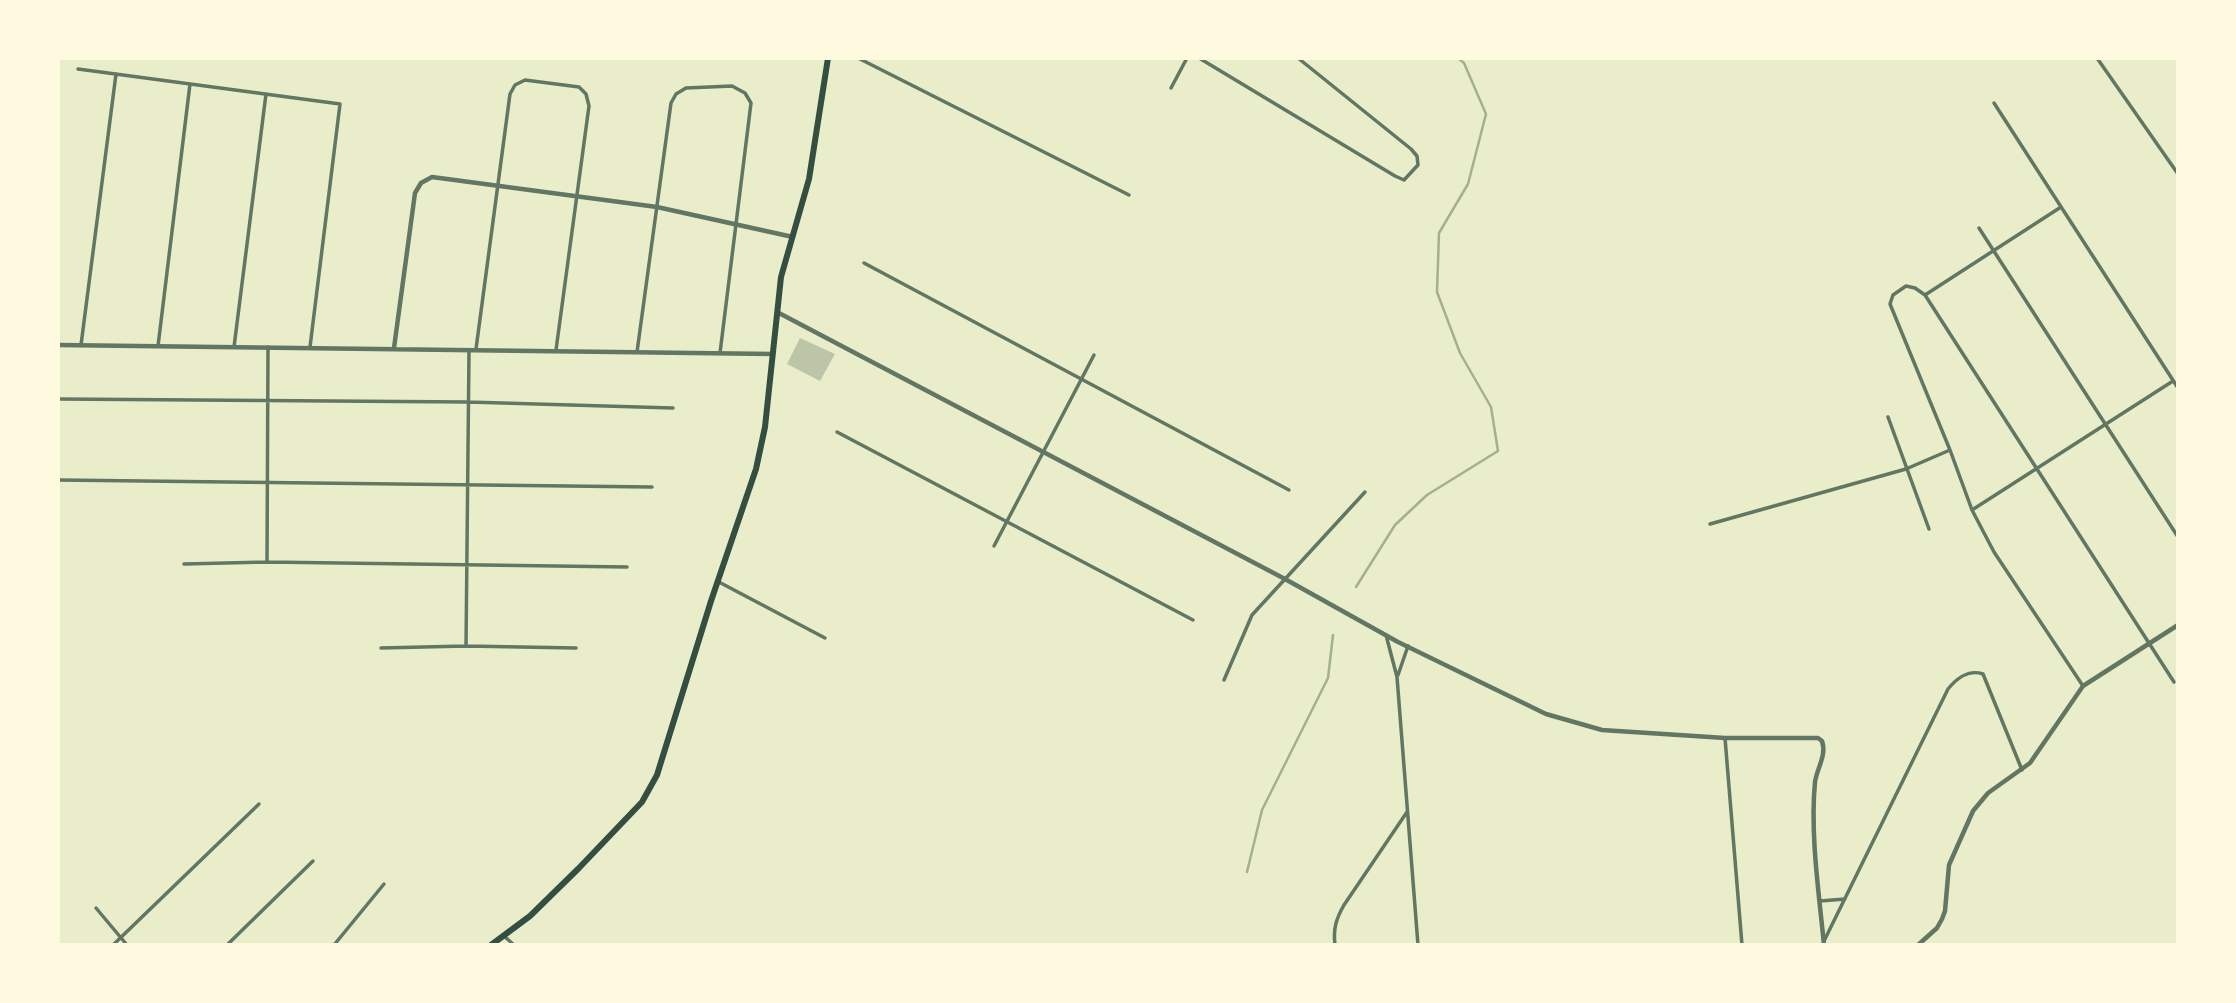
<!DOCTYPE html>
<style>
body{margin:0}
#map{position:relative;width:2236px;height:1003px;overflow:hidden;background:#e9edc9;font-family:"PT Sans Narrow",sans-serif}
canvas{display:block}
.frame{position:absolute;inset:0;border:60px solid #fefae0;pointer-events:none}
</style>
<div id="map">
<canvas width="2236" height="1003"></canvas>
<div class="frame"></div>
</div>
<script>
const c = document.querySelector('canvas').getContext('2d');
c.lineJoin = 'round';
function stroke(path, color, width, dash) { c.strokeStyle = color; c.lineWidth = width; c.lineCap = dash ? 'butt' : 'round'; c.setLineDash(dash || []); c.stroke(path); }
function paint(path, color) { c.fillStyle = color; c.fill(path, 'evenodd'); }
const stream = new Path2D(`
 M 1356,587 L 1395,525 L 1427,495 L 1498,451 L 1491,407 L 1460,353 L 1437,292 L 1439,233 L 1468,184 L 1486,114 L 1464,63 L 1458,58
 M 1247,872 L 1262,810 L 1328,678 L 1333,635`);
const building = new Path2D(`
 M 800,338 L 835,354 L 820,381 L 787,364 Z`);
const minor = new Path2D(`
 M 858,58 L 1129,195
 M 1199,58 L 1395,176 L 1404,180 L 1418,165 L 1417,156 L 1411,149 L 1298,58
 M 2097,58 L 2178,174
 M 78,69 L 340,104 L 310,347
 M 1171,88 L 1187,58
 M 1994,103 L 2178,388
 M 1979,228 L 2178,537
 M 864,263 L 1289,490
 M 1925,295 L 2061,207
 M 81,345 L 116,74
 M 158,346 L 190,84
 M 234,347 L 266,94
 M 476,349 L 510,94 L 515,85 L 525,80 L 579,87 L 586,94 L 589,106 L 556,350
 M 637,352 L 671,103 L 676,94 L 686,88 L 732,86 L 745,93 L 751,103 L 720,353
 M 58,399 L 468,402 L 673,408
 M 1888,417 L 1929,529
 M 837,432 L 1193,620
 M 58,480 L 652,487
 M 1972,510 L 2173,381
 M 1710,524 L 1906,469 L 1950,450
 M 994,546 L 1094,355
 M 267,562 L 268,347
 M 184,564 L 267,562 L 627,567
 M 717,581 L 825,638
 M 1386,635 L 1397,677 L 1418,945
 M 466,646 L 469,351
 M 381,648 L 466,646 L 576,648
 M 1398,675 L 1408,646
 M 1224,680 L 1252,615 L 1365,492
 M 2083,686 L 1994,552 L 1972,510 L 1950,450 L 1890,304 L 1893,295 L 1906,286 L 1915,288 L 1925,295 L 2174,682
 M 1725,738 L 1742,945
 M 1820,901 L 1845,899
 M 96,908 L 127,945
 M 504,936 L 514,945
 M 1824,941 L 1948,689 C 1957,678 1968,669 1983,674 L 2022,770
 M 113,945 L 259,804
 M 227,945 L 313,861
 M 334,945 L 384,884
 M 1335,945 C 1333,929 1336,919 1344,905 L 1407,812`);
const tertiary = new Path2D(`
 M 777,312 L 1285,579 L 1398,642 L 1546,714 L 1602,730 L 1725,738 L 1818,738 L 1822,741 C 1827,755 1817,768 1815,782 C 1810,834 1819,893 1824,945
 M 58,345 L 773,354
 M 394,348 L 415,193 L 421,183 L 432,177 L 657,207 L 793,237
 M 1918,945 L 1937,928 L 1942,919 L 1945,911 L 1949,865 L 1973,811 L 1988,793 L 2030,763 L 2083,686 L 2178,625`);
const primary = new Path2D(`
 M 491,945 L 530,916 L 578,869 L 642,802 L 657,775 L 711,601 L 756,469 L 765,427 L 781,277 L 809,179 L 828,58`);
stroke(stream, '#a3b18a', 2.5);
paint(building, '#bcc5a7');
stroke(minor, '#617663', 3.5);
stroke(tertiary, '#617663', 4.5);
stroke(primary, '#344e41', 6);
</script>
